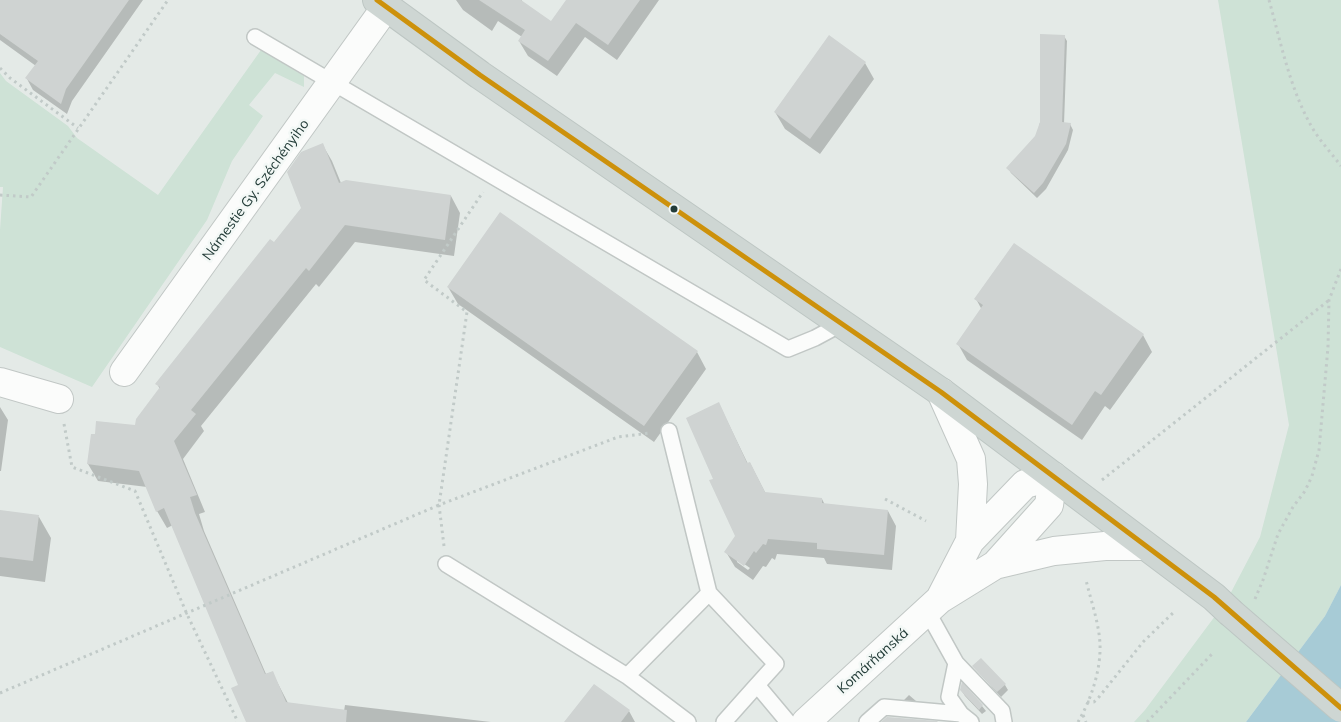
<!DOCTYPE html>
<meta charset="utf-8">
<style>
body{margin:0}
canvas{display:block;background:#e4eae7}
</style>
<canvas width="1341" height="722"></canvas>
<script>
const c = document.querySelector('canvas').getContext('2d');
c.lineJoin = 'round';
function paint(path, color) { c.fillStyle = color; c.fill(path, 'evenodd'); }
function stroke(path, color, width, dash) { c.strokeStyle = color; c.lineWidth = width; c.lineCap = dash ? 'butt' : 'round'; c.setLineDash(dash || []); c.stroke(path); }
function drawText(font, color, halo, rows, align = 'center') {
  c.font = font + ' Mulish,sans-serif'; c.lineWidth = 5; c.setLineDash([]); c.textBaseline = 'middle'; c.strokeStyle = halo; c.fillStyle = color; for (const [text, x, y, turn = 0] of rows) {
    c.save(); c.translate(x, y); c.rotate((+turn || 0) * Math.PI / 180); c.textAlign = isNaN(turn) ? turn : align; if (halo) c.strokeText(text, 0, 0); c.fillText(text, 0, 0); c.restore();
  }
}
const green = new Path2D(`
 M 1218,0 L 1341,0 L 1341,585 L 1325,616 L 1246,722 L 1134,722 L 1145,710 L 1227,600 L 1260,537 L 1289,425 Z
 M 261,50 L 304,76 L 304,87 L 275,73 L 249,105 L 263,116 L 232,161 L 207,220 L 92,387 L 0,347 L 0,230 L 3,187 L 0,187 L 0,73 L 6,81 L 68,126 L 77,138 L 158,195 Z`);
const water = new Path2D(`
 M 1341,585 L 1341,722 L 1246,722 L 1325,616 Z`);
const shadow = new Path2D(`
 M 0,0 L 143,0 L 72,101 L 67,114 L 33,90 L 27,79 L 36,66 L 0,40 Z
 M 456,0 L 522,0 L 521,2 L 552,23 L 567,0 L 659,0 L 617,60 L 585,37 L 557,76 L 528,56 L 519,41 L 522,37 L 498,21 L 492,31 L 463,10 Z
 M 1064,36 L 1067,41 L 1064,124 L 1070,124 L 1073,130 L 1068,150 L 1046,189 L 1037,198 L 1011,173 L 1008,168 L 1036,137 Z
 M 865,63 L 874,79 L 820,154 L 785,129 L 775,112 Z
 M 322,144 L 332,161 L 341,183 L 451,196 L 460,213 L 454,256 L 355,242 L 319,287 L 316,284 L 201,426 L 204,431 L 183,459 L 205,512 L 199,514 L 204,531 L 266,674 L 272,672 L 288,703 L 344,711 L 345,705 L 491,722 L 247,722 L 240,686 L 173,525 L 167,528 L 157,511 L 147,487 L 98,481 L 88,464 L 136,427 L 160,389 L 157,384 L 302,209 Z
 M 448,287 L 697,352 L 706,369 L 654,442 L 458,304 Z
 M 976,299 L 1143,335 L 1152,352 L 1110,410 L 1105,406 L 1082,440 L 967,360 L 958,344 L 982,310 Z
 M 719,404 L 748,464 L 750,463 L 766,494 L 822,499 L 825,505 L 888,511 L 896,526 L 892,570 L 827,564 L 824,558 L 777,554 L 775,560 L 772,558 L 766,567 L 763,566 L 753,580 L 735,567 L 726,552 L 737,536 L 714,480 ZM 737,559 L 750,568 L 748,570 L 737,562 Z
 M 0,407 L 8,420 L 1,471 L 0,471 Z
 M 0,512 L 39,517 L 51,538 L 45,582 L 0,576 Z
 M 973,666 L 1005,685 L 1008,690 L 1001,697 Z
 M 962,685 L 982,706 L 986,711 L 982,714 L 965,696 L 961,690 Z
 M 909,695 L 916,701 L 918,705 L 907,704 L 904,700 Z
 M 629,711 L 635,722 L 566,722 Z`);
const building = new Path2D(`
 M 0,0 L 129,0 L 66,89 L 61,104 L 25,78 L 38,61 L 0,34 Z
 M 479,0 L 521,0 L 551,21 L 566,0 L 640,0 L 608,45 L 576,23 L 548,61 L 518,41 L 525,30 Z
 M 1040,34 L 1065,35 L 1062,122 L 1071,123 L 1066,144 L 1043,183 L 1034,193 L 1006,168 L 1035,136 L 1040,122 Z
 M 829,35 L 866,62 L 810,139 L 774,112 Z
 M 323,143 L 339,183 L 346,180 L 451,195 L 445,240 L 345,225 L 309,271 L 306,268 L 191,410 L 196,414 L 174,441 L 197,495 L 190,497 L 195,513 L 265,674 L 273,671 L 286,702 L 347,710 L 346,722 L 246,722 L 231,688 L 238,685 L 164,508 L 156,512 L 139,471 L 87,464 L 91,434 L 95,434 L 96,421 L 135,425 L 136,419 L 160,387 L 155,384 L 270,239 L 274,242 L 301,208 L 287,172 L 301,152 Z
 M 500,212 L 698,351 L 644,426 L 447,287 Z
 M 1014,243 L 1144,334 L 1101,395 L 1095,391 L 1072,425 L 956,344 L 983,305 L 974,299 Z
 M 719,402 L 747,463 L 750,462 L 765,492 L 822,498 L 822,503 L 888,510 L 884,555 L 817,549 L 817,543 L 768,539 L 766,545 L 763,544 L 756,553 L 754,551 L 744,566 L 724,552 L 735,536 L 709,480 L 713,479 L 686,418 Z
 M 0,510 L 39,515 L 33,561 L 0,557 Z
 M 981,658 L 1006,684 L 997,692 L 972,666 Z
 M 962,682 L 983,705 L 979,710 L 960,690 Z
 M 594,684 L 630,710 L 621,722 L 564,722 Z
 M 887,717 L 937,721 L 938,722 L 881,722 Z`);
const path = new Path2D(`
 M 1269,0 C 1281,43 1290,90 1313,129 C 1321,142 1332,154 1341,166
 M 0,68 L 10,78 L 78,128
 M 0,195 L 31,197 L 168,0
 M 64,424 L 72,467 L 135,491 L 186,612 L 237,720 L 236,722
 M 1102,480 L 1328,301
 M 885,499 L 926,521
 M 444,546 L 439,505 L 618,437 L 650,433
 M 1255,599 L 1263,580 L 1278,534 L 1293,507 L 1305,491 L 1312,476 L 1319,450 L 1328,347 L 1329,300 L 1341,269
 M 0,693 L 439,505 L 467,312 L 424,280 L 483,192
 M 1087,702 L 1094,702 L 1099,697 L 1143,642 L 1175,611
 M 1083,715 L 1086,722
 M 1078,722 C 1091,700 1101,670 1100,644 C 1099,623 1091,601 1086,580
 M 1147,722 L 1212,654`);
const service = new Path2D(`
 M 255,37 L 788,349 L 815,338 L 841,324
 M 669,431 L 709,593
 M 446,564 L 627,676 L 688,722
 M 927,611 L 956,663 L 1002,711 L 1004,722
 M 956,663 L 949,697 L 961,714 L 971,722
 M 627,676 L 709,593 L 776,664 L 757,685 L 788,722
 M 724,722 L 757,685
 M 867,722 L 884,707 L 961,714`);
const minor = new Path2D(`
 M 124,372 L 386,7
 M 0,382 L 59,399
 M 941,392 L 971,459 L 973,484 L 970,541
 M 995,565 L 1054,551 L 1105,546 L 1145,546
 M 806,722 L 940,599 L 995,565 L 1049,505 L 1053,476 L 1025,484 L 970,541 L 940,599`);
const primary = new Path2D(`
 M 377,0 L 480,75 L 941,392 L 1214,597 L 1230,612`);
const primaryBridge = new Path2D(`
 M 1230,612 L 1341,708`);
const bus1 = new Path2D(`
 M 377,0 L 480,75 L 941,392 L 1214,597 L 1341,708`);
const markers = [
 [674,209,4.5,"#233c38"]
];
const streetNames = [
 ["Námestie Gy. Széchényiho",256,190,-54],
 ["Komárňanská",873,661,-42]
];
paint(green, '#cee2d6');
paint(water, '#a7cbd6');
paint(shadow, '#0003');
paint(building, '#cfd3d2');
stroke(service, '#c1c7c5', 18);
stroke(minor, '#c1c7c5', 30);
stroke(primary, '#bdc6c3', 30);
stroke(path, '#c1cac8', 3, [2.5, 4]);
stroke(service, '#fbfcfb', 15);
stroke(minor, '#fbfcfb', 28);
stroke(primary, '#ced6d3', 28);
stroke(primaryBridge, '#bdc6c3', 30, []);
stroke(primaryBridge, '#ced6d3', 28);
stroke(bus1, '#cd910b', 5);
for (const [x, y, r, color] of markers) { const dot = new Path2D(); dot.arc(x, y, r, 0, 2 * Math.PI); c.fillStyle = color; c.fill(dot); stroke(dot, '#f3f8f6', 2); }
drawText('14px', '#233c38', '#f3f8f6', streetNames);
</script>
